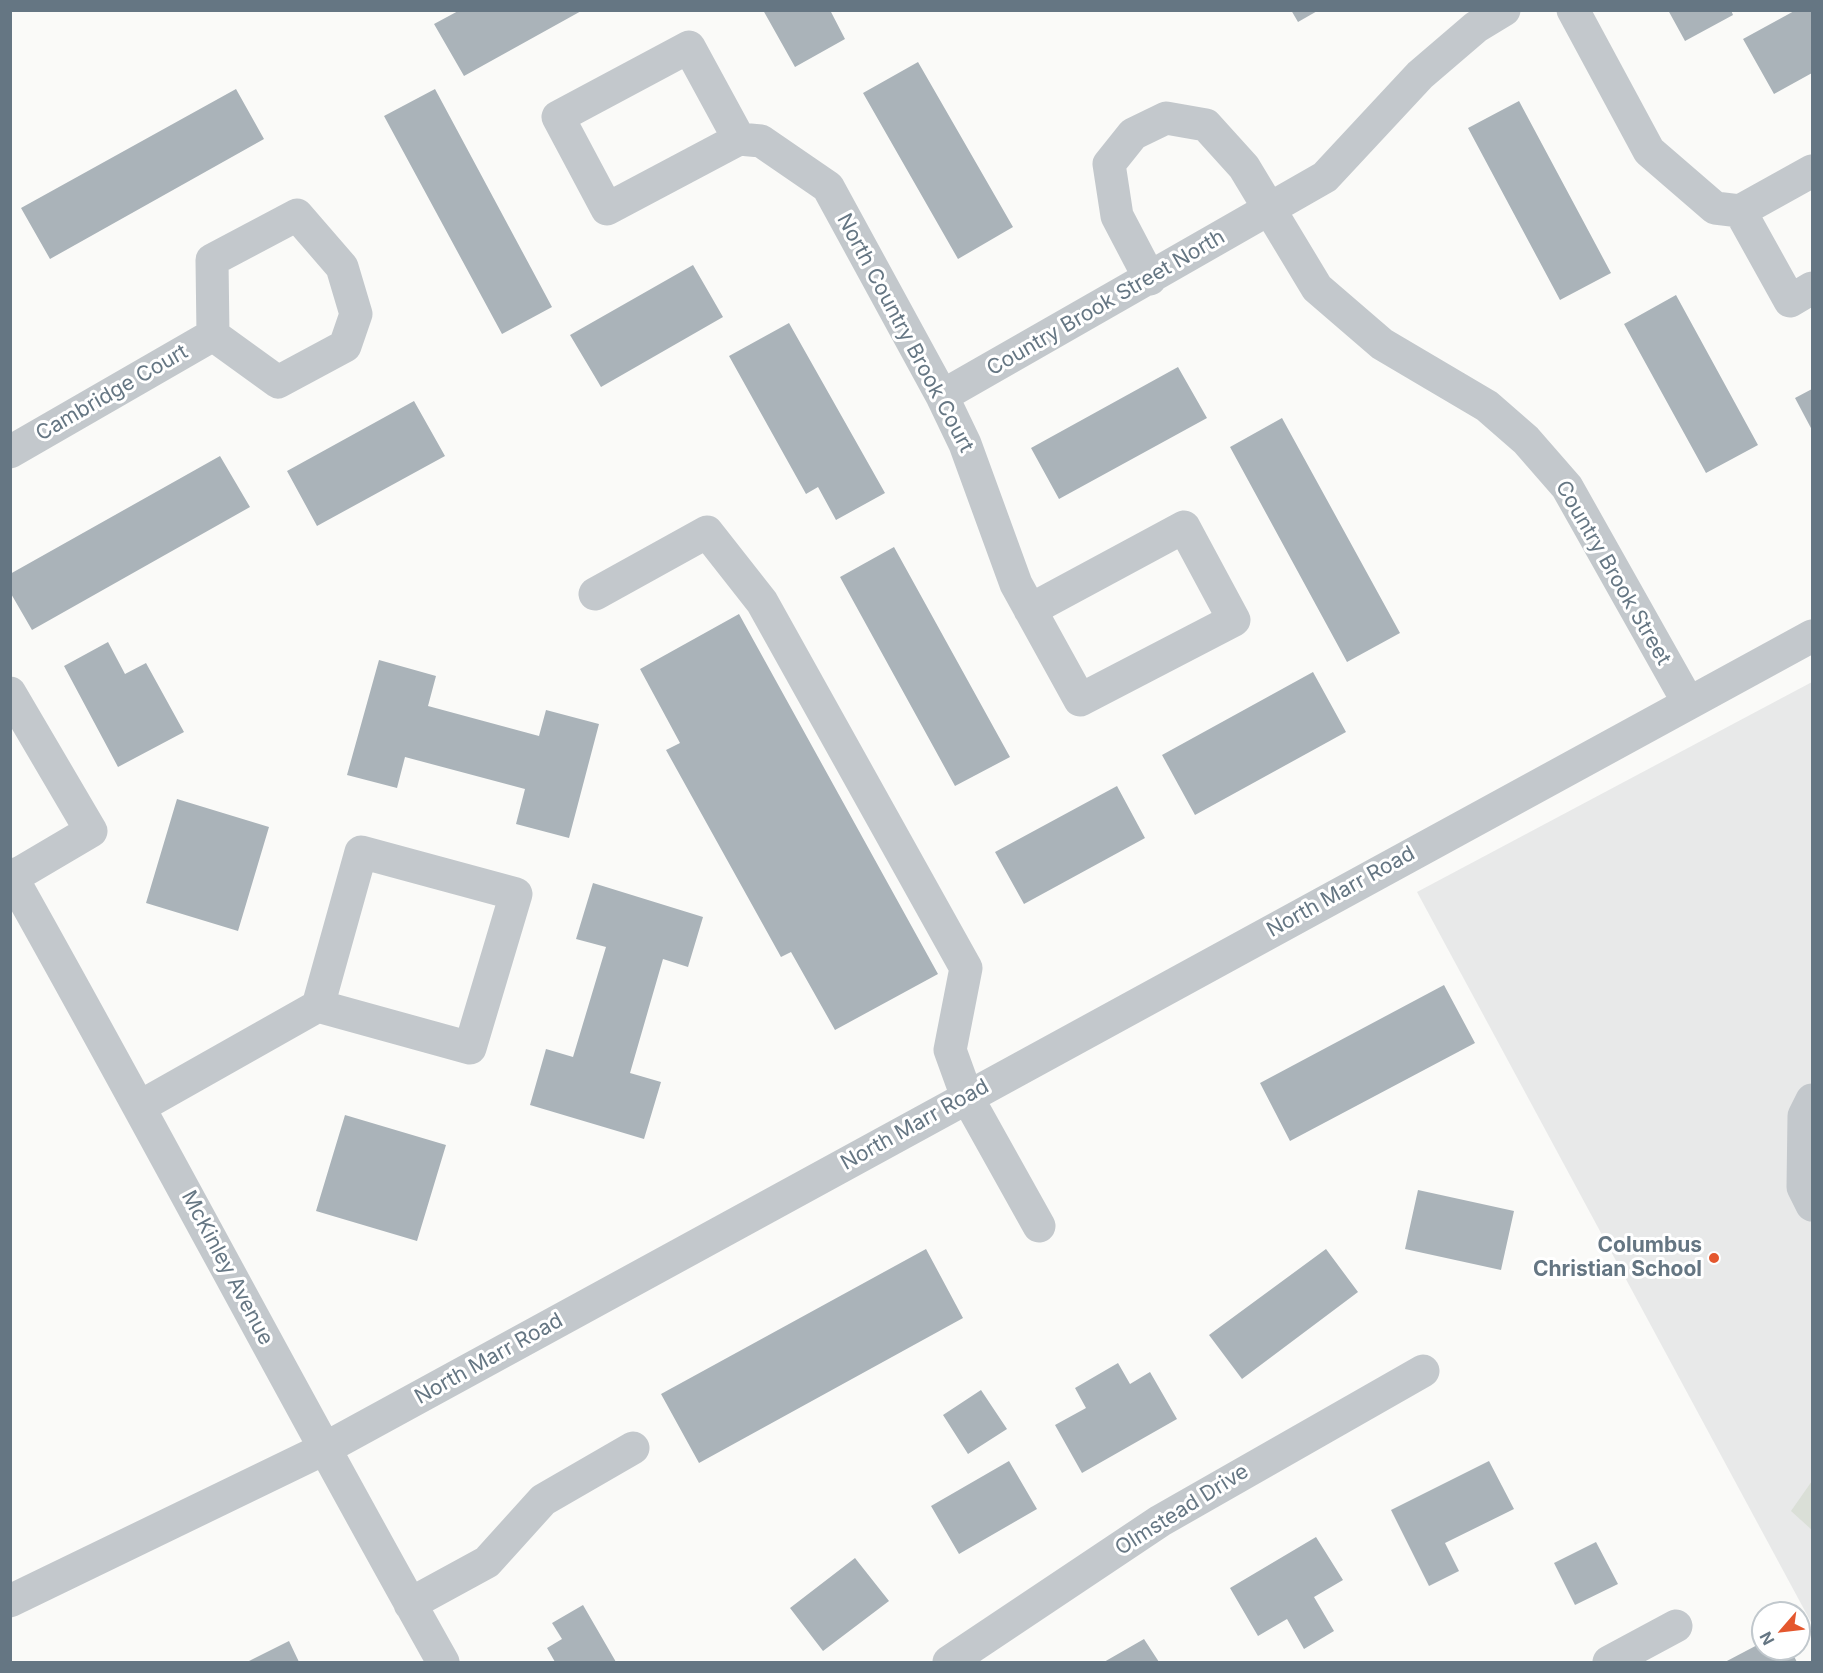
<!DOCTYPE html>
<style>
body{margin:0}
#map{position:relative;width:1823px;height:1673px;overflow:hidden;background:#fafaf8;font-family:Inter,sans-serif}
canvas{display:block}
.frame{position:absolute;inset:0;border:12px solid #657683;pointer-events:none}
.north{position:absolute;left:1751px;top:1601px;width:60px;height:60px;box-sizing:border-box;background:#fff;border:2px solid #c1c8cd;border-radius:50%;rotate:242deg;font-size:16px;font-weight:700;line-height:24px;text-align:center;color:#657683}
.north::after{content:'';display:block;margin:auto;width:21px;height:27px;background:#e4572e;clip-path:polygon(50% 0,100% 100%,50% 72%,0 100%)}
</style>
<div id="map">
<canvas width="1823" height="1673"></canvas>
<div class="frame"></div>
<div class="north">N</div>
</div>
<script>
const c = document.querySelector('canvas').getContext('2d');
c.lineJoin = 'round';
function paint(path, color) { c.fillStyle = color; c.fill(path, 'evenodd'); }
function stroke(path, color, width, dash) { c.strokeStyle = color; c.lineWidth = width; c.lineCap = dash ? 'butt' : 'round'; c.setLineDash(dash || []); c.stroke(path); }
function drawText(font, color, halo, rows, align = 'center') {
  c.font = font + ' Inter,sans-serif'; c.lineWidth = 6; c.setLineDash([]); c.textBaseline = 'middle'; c.strokeStyle = halo; c.fillStyle = color; for (const [text, x, y, turn = 0] of rows) {
    c.save(); c.translate(x, y); c.rotate((+turn || 0) * Math.PI / 180); c.textAlign = isNaN(turn) ? turn : align; if (halo) c.strokeText(text, 0, 0); c.fillText(text, 0, 0); c.restore();
  }
}
const built = new Path2D(`
 M 1812,682 L 1812,1624 L 1417,892 Z`);
const green = new Path2D(`
 M 1812,1481 L 1812,1530 L 1791,1511 Z`);
const building = new Path2D(`
 M 460,10 L 583,10 L 464,76 L 434,24 Z
 M 763,10 L 830,10 L 845,39 L 795,67 Z
 M 1291,10 L 1319,10 L 1298,22 Z
 M 1668,10 L 1731,10 L 1733,15 L 1685,41 Z
 M 1796,10 L 1812,10 L 1812,73 L 1774,94 L 1743,39 Z
 M 918,62 L 1013,227 L 958,259 L 863,93 Z
 M 236,89 L 264,139 L 50,259 L 21,208 Z
 M 435,89 L 552,307 L 502,334 L 384,116 Z
 M 1519,101 L 1611,273 L 1560,300 L 1468,128 Z
 M 693,265 L 723,317 L 601,387 L 570,335 Z
 M 1676,295 L 1758,445 L 1706,473 L 1624,324 Z
 M 789,323 L 885,493 L 836,520 L 818,487 L 806,494 L 729,356 Z
 M 1178,367 L 1207,418 L 1059,499 L 1031,448 Z
 M 1812,389 L 1812,430 L 1795,398 Z
 M 414,401 L 445,456 L 317,526 L 287,471 Z
 M 1282,418 L 1400,633 L 1347,662 L 1230,447 Z
 M 220,456 L 250,507 L 32,630 L 10,592 L 10,574 Z
 M 894,547 L 1010,757 L 955,786 L 840,577 Z
 M 739,614 L 938,974 L 835,1030 L 791,952 L 781,957 L 666,750 L 680,743 L 640,669 Z
 M 108,642 L 125,674 L 146,663 L 184,732 L 118,767 L 64,666 Z
 M 379,660 L 436,676 L 428,706 L 539,736 L 546,710 L 599,724 L 569,838 L 516,824 L 525,789 L 405,757 L 397,788 L 347,775 Z
 M 1313,672 L 1346,732 L 1195,815 L 1162,755 Z
 M 1117,786 L 1145,838 L 1024,904 L 995,852 Z
 M 177,799 L 269,827 L 238,931 L 146,903 Z
 M 593,883 L 703,917 L 688,967 L 663,959 L 630,1073 L 661,1082 L 644,1139 L 530,1105 L 546,1049 L 573,1057 L 606,947 L 576,939 Z
 M 1444,985 L 1475,1043 L 1290,1141 L 1260,1083 Z
 M 345,1115 L 446,1145 L 417,1241 L 316,1211 Z
 M 1418,1190 L 1514,1211 L 1501,1270 L 1405,1249 Z
 M 926,1249 L 963,1318 L 699,1463 L 661,1394 Z
 M 1326,1249 L 1358,1292 L 1242,1379 L 1209,1335 Z
 M 1118,1363 L 1130,1384 L 1150,1372 L 1177,1419 L 1082,1473 L 1055,1425 L 1086,1408 L 1075,1388 Z
 M 981,1390 L 1007,1429 L 968,1454 L 943,1415 Z
 M 1009,1461 L 1037,1509 L 959,1554 L 931,1506 Z
 M 1489,1461 L 1514,1509 L 1445,1543 L 1459,1571 L 1429,1586 L 1391,1510 Z
 M 1316,1537 L 1343,1580 L 1314,1597 L 1334,1631 L 1304,1649 L 1287,1619 L 1258,1636 L 1230,1588 Z
 M 1596,1542 L 1618,1584 L 1575,1605 L 1554,1563 Z
 M 855,1558 L 889,1601 L 823,1651 L 790,1608 Z
 M 583,1605 L 616,1662 L 555,1662 L 547,1648 L 562,1639 L 552,1623 Z
 M 1144,1639 L 1159,1662 L 1104,1662 Z
 M 289,1641 L 299,1662 L 247,1662 Z
 M 1763,1642 L 1763,1649 L 1790,1649 L 1797,1662 L 1725,1662 Z`);
const minor = new Path2D(`
 M 1573,10 L 1649,151 L 1715,208 L 1740,211 L 1812,171
 M 739,139 L 689,47 L 558,117 L 607,209 L 739,139 L 761,141 L 828,187 L 942,396 L 965,444 L 1016,584 L 1080,700 L 1234,620 L 1184,527 L 1030,610
 M 1740,211 L 1790,301 L 1812,288
 M 297,215 L 342,267 L 356,314 L 345,346 L 278,382 L 213,335 L 212,260 Z
 M 1150,279 L 1117,216 L 1109,164 L 1133,134 L 1166,118 L 1206,125 L 1244,167 L 1317,288 L 1382,344 L 1487,406 L 1526,440 L 1567,487 L 1688,702
 M 942,396 L 1325,177 L 1420,75 L 1476,27 L 1504,10
 M 10,452 L 213,335
 M 595,594 L 707,532 L 762,602 L 966,968 L 950,1050 L 967,1097 L 1039,1226
 M 10,693 L 91,831 L 13,877
 M 10,874 C 157,1135 296,1401 443,1662
 M 1812,1100 L 1804,1116 L 1803,1187 L 1812,1205
 M 141,1106 L 318,1006 L 470,1048 L 516,894 L 361,852 L 318,1006
 M 10,1601 L 324,1449 L 1812,636
 M 410,1604 L 487,1562 L 543,1500 L 633,1448
 M 949,1662 L 1160,1521 L 1423,1371
 M 1609,1662 L 1676,1626`);
const markers = [
 [1714,1258,6,"#e4572e"]
];
const streetNames = [
 ["Country Brook Street North",1106,303,-30],
 ["North Country Brook Court",905,333,62],
 ["Cambridge Court",112,393,-30],
 ["Country Brook Street",1613,573,60],
 ["North Marr Road",1341,892,-29],
 ["North Marr Road",915,1125,-29],
 ["McKinley Avenue",227,1268,62],
 ["North Marr Road",489,1359,-29],
 ["Olmstead Drive",1182,1510,-32]
];
const poiNames = [
 ["Columbus",1702,1246],
 ["Christian School",1702,1270]
];
paint(built, '#e8e9e9');
paint(green, '#dadfd7');
paint(building, '#aab3b9');
stroke(minor, '#c3c8cc', 33);
for (const [x, y, r, color] of markers) { const dot = new Path2D(); dot.arc(x, y, r, 0, 2 * Math.PI); c.fillStyle = color; c.fill(dot); stroke(dot, '#fff', 2); }
drawText('21px', '#657683', '#fff', streetNames);
drawText('bold 21px', '#657683', '#fff', poiNames, 'right');
</script>
